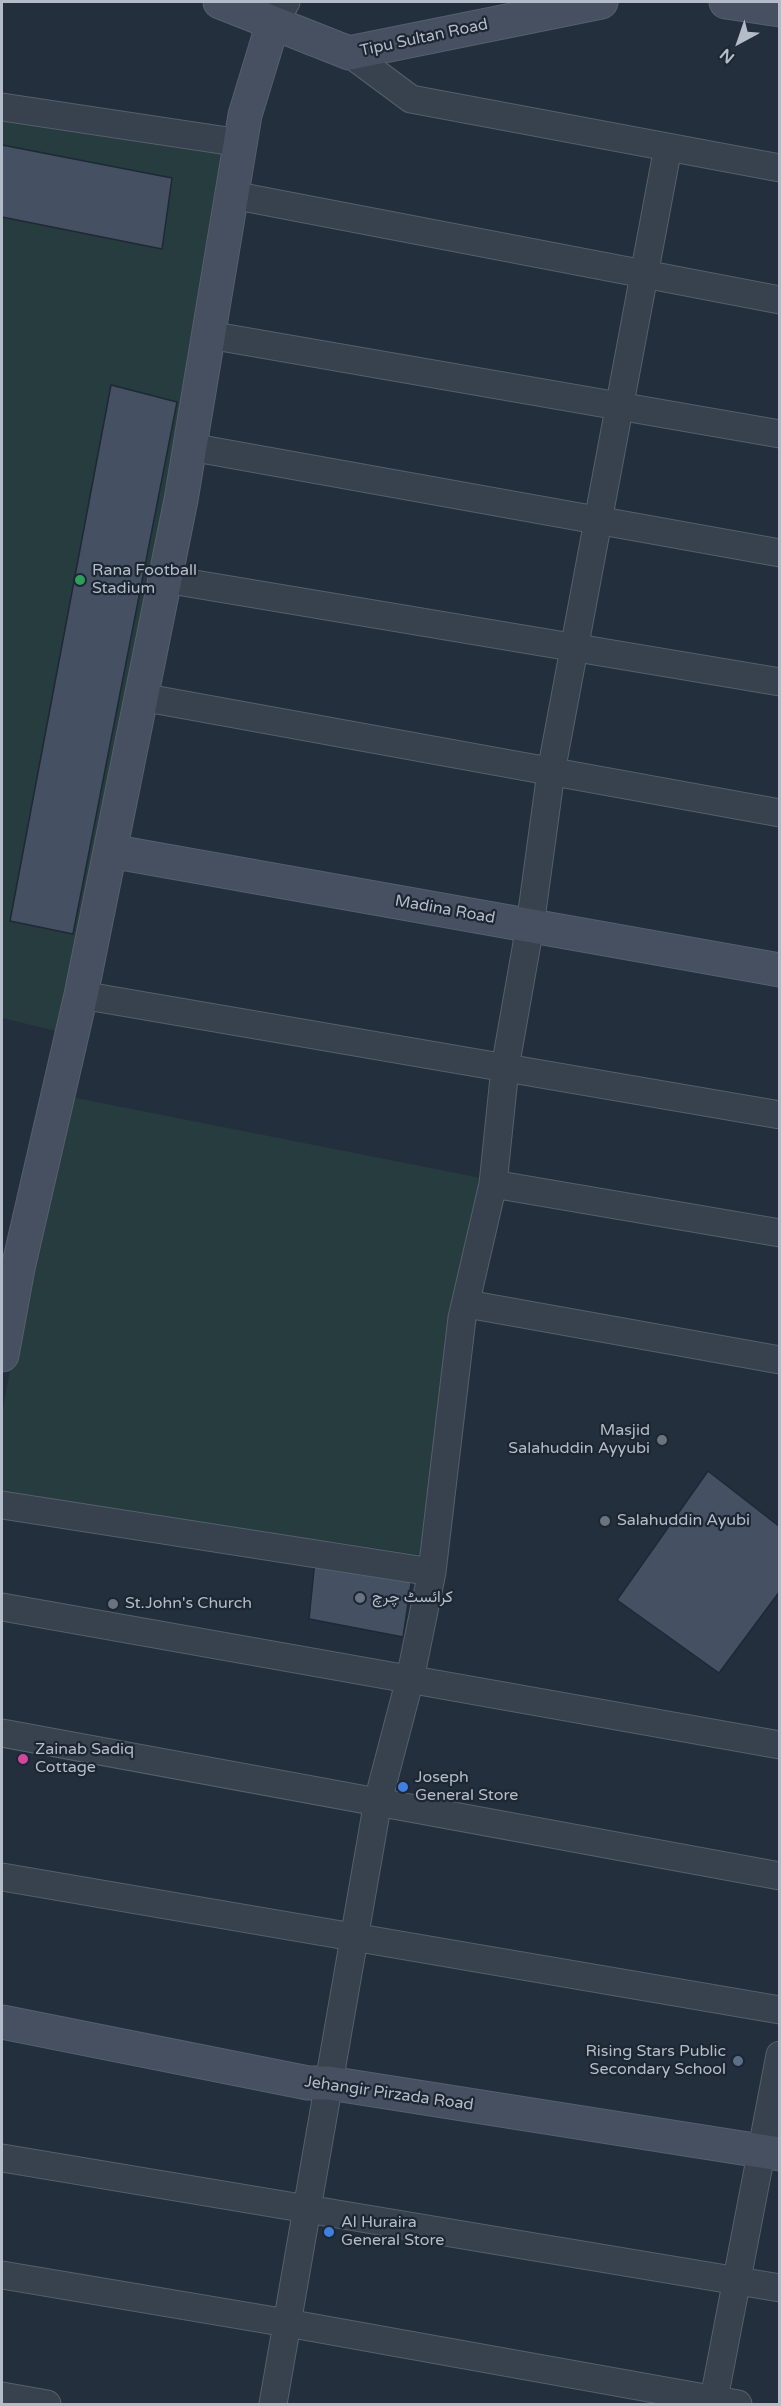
<!DOCTYPE html>
<meta charset="utf-8">
<style>
body{margin:0}
#map{position:relative;width:781px;height:2406px;overflow:hidden;background:#242f3e;font-family:"Varela Round",sans-serif}
canvas{display:block}
.frame{position:absolute;inset:0;border:3px solid #b4bcc9;pointer-events:none}
.north{position:absolute;left:709px;top:12px;width:60px;height:60px;-webkit-text-stroke:4px #1d2633;paint-order:stroke;rotate:220deg;font-size:16px;font-weight:700;line-height:24px;text-align:center;color:#b4bcc9}
.north::after{content:'';display:block;margin:auto;width:21px;height:27px;background:#b4bcc9;clip-path:polygon(50% 0,100% 100%,50% 72%,0 100%)}
</style>
<div id="map">
<canvas width="781" height="2406"></canvas>
<div class="frame"></div>
<div class="north">N</div>
</div>
<script>
const c = document.querySelector('canvas').getContext('2d');
c.lineJoin = 'round';
function paint(path, color) { c.fillStyle = color; c.fill(path, 'evenodd'); }
function stroke(path, color, width, dash) { c.strokeStyle = color; c.lineWidth = width; c.lineCap = dash ? 'butt' : 'round'; c.setLineDash(dash || []); c.stroke(path); }
function drawText(font, color, halo, rows, align = 'center') {
  c.font = font + ' "Varela Round",Vazirmatn,sans-serif'; c.lineWidth = 4.5; c.setLineDash([]); c.textBaseline = 'middle'; c.strokeStyle = halo; c.fillStyle = color; for (const [text, x, y, turn = 0] of rows) {
    c.save(); c.translate(x, y); c.rotate((+turn || 0) * Math.PI / 180); c.textAlign = isNaN(turn) ? turn : align; if (halo) c.strokeText(text, 0, 0); c.fillText(text, 0, 0); c.restore();
  }
}
const green = new Path2D(`
 M 2,107 L 241,143 L 73,1035 L 2,1018 Z
 M 61,1095 L 486,1179 L 421,1555 L 2,1493 L 2,1413 Z`);
const building = new Path2D(`
 M 2,145 L 172,178 L 162,249 L 2,217 Z
 M 111,385 L 177,402 L 73,934 L 10,921 Z
 M 708,1471 L 780,1527 L 780,1591 L 719,1673 L 617,1600 Z
 M 315,1560 L 412,1577 L 403,1637 L 309,1619 Z`);
const street = new Path2D(`
 M 273,23 L 286,2
 M 349,53 L 411,99 L 780,168
 M 2,107 L 241,143
 M 232,195 L 780,300
 M 209,335 L 780,434
 M 190,447 L 780,553
 M 165,579 L 780,682
 M 141,697 L 780,813
 M 81,995 L 780,1115
 M 493,1184 L 780,1233
 M 467,1304 L 780,1360
 M 2,1505 L 432,1572
 M 2,1607 L 780,1745
 M 2,1733 L 780,1876
 M 2,1877 L 780,2010
 M 2,2158 L 780,2288
 M 2,2275 L 287,2323 L 738,2404
 M 2,2396 L 47,2404
 M 273,2404 L 378,1801 L 410,1679 L 432,1572 L 462,1318 L 493,1184 L 505,1068 L 530,926 L 551,772 L 668,147
 M 713,2404 L 780,2055`);
const secondary = new Path2D(`
 M 220,2 L 349,53 L 601,2
 M 726,2 L 780,10
 M 110,851 L 780,970
 M 2,1355 L 18,1268 L 81,995 L 181,500 L 245,115 L 273,23
 M 2,2022 L 308,2083 L 329,2083 L 780,2154`);
const markers = [
 [80,580,6,"#2e9e5b"],
 [662,1440,6,"#6b7280"],
 [605,1521,6,"#6b7280"],
 [360,1598,6,"#6b7280"],
 [113,1604,6,"#6b7280"],
 [23,1759,6,"#d1479c"],
 [403,1787,6,"#3f7fe0"],
 [738,2061,6,"#5c6f8a"],
 [329,2232,6,"#3f7fe0"]
];
const streetNames = [
 ["Tipu Sultan Road",424,38,-12],
 ["Madina Road",445,910,10],
 ["Jehangir Pirzada Road",389,2094,8]
];
const poiNames = [
 ["Rana Football",92,571],
 ["Stadium",92,589],
 ["Masjid",650,1431,"right"],
 ["Salahuddin Ayyubi",650,1449,"right"],
 ["Salahuddin Ayubi",617,1521],
 ["کرائسٹ چرچ",372,1598],
 ["St.John's Church",125,1604],
 ["Zainab Sadiq",35,1750],
 ["Cottage",35,1768],
 ["Joseph",415,1778],
 ["General Store",415,1796],
 ["Rising Stars Public",726,2052,"right"],
 ["Secondary School",726,2070,"right"],
 ["Al Huraira",341,2223],
 ["General Store",341,2241]
];
paint(green, '#263c3f');
paint(building, '#455162');
stroke(building, '#1f2835', 1.5);
stroke(street, '#565f6c', 29);
stroke(secondary, '#565f6c', 35);
stroke(street, '#38414e', 27);
stroke(secondary, '#465061', 33);
for (const [x, y, r, color] of markers) { const dot = new Path2D(); dot.arc(x, y, r, 0, 2 * Math.PI); c.fillStyle = color; c.fill(dot); stroke(dot, '#1d2633', 2); }
drawText('16px', '#b4bcc9', '#1d2633', streetNames);
drawText('16px', '#b4bcc9', '#1d2633', poiNames, 'left');
</script>
